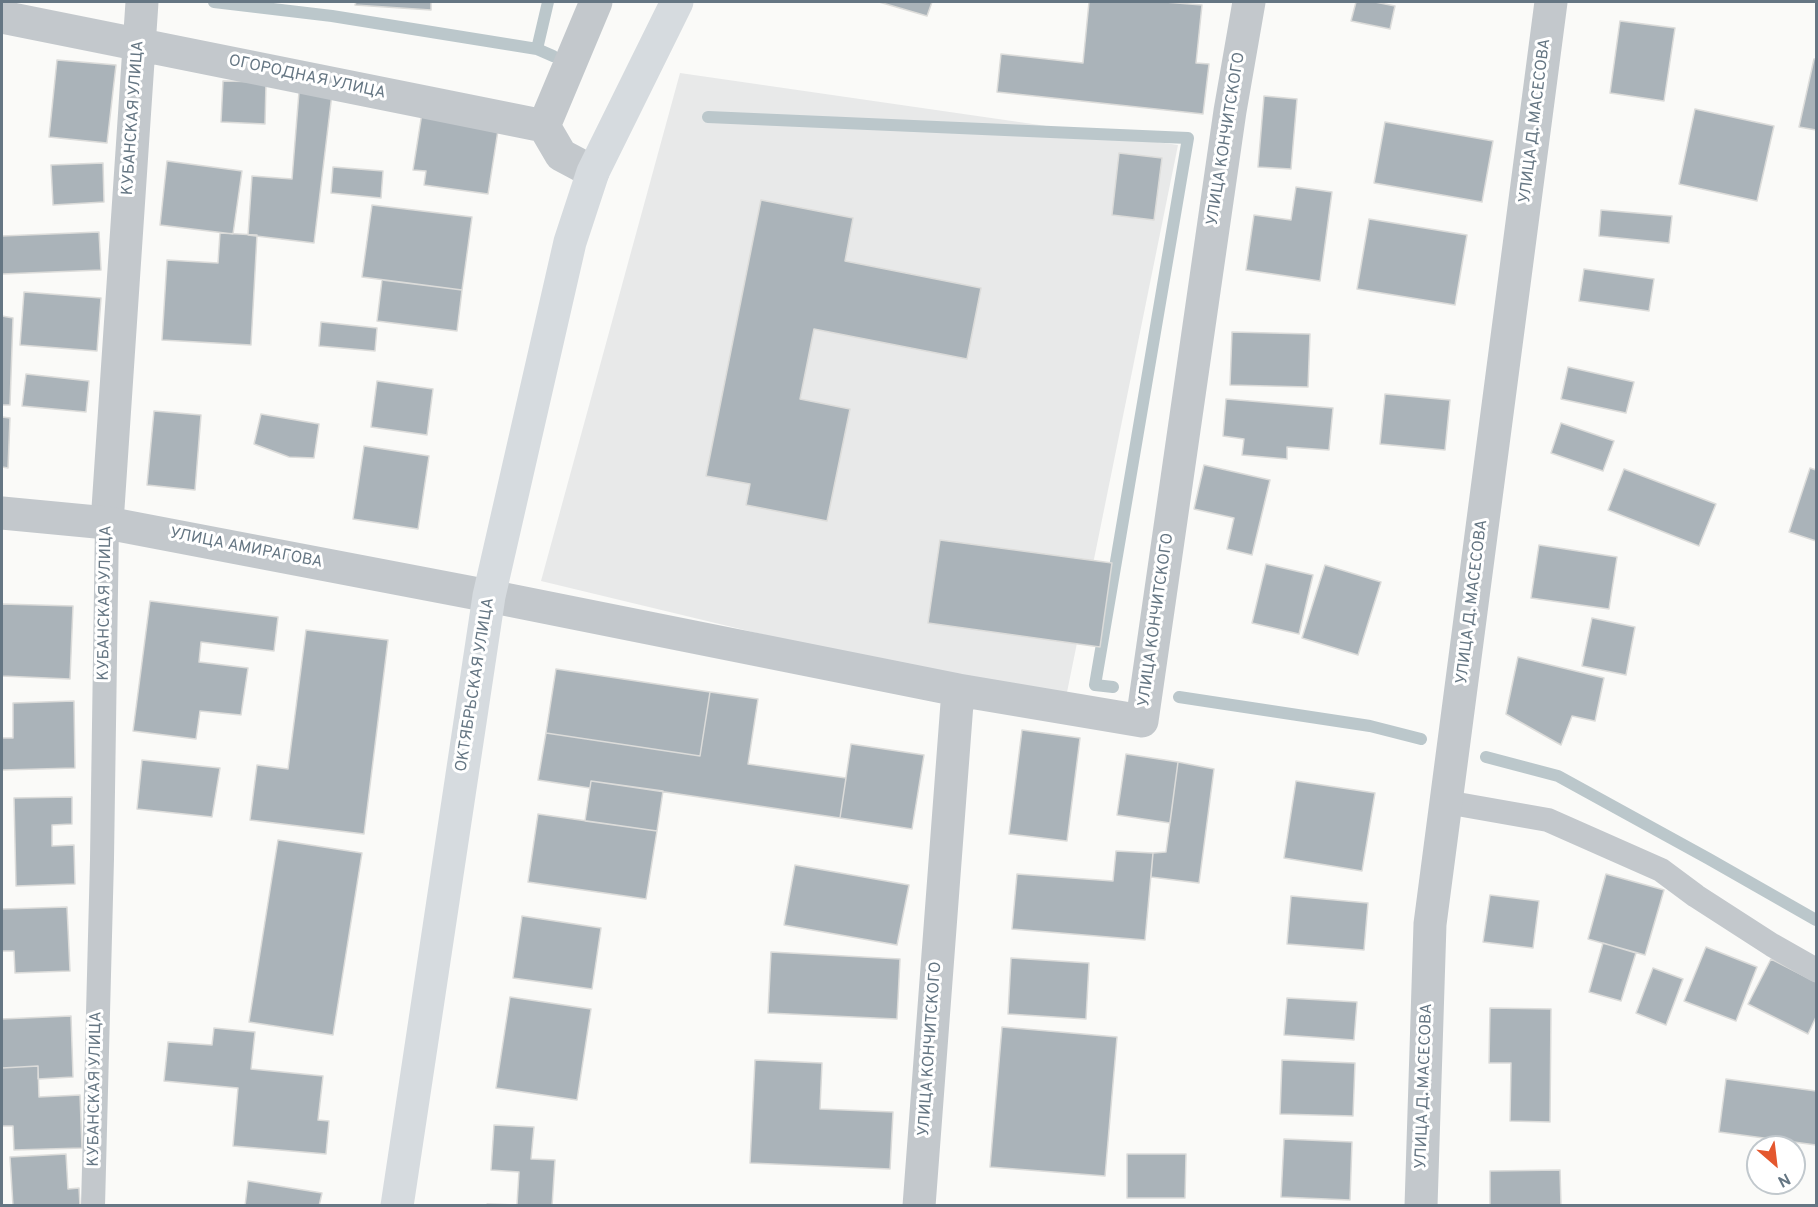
<!DOCTYPE html>
<meta charset="utf-8">
<style>
body{margin:0}
#map{position:relative;width:1818px;height:1207px;overflow:hidden;background:#fafaf8;font-family:Overpass,sans-serif}
canvas{display:block}
.frame{position:absolute;inset:0;border:3px solid #657683;pointer-events:none}
.north{position:absolute;left:1746px;top:1135px;width:60px;height:60px;box-sizing:border-box;background:#fff;border:2px solid #c1c8cd;border-radius:50%;rotate:152deg;font-size:16px;font-weight:700;line-height:24px;text-align:center;color:#657683}
.north::after{content:'';display:block;margin:auto;width:21px;height:27px;background:#e4572e;clip-path:polygon(50% 0,100% 100%,50% 72%,0 100%)}
</style>
<div id="map">
<canvas width="1818" height="1207"></canvas>
<div class="frame"></div>
<div class="north">N</div>
</div>
<script>
const c = document.querySelector('canvas').getContext('2d');
c.lineJoin = 'round';
function paint(path, color) { c.fillStyle = color; c.fill(path, 'evenodd'); }
function stroke(path, color, width, dash) { c.strokeStyle = color; c.lineWidth = width; c.lineCap = dash ? 'butt' : 'round'; c.setLineDash(dash || []); c.stroke(path); }
function drawText(font, color, halo, rows, align = 'center') {
  c.font = font + ' Overpass,sans-serif'; c.lineWidth = 6; c.setLineDash([]); c.textBaseline = 'middle'; c.strokeStyle = halo; c.fillStyle = color; for (const [text, x, y, turn = 0] of rows) {
    c.save(); c.translate(x, y); c.rotate((+turn || 0) * Math.PI / 180); c.textAlign = isNaN(turn) ? turn : align; if (halo) c.strokeText(text, 0, 0); c.fillText(text, 0, 0); c.restore();
  }
}
const built = new Path2D(`
 M 680,73 L 1178,145 L 1064,707 L 541,581 Z`);
const stream = new Path2D(`
 M 214,2 L 332,16 L 537,49 L 553,56
 M 537,49 L 548,2
 M 708,117 L 1188,138 L 1095,685 L 1113,687
 M 1179,697 L 1370,726 L 1421,739
 M 1486,757 L 1558,776 L 1709,859 L 1816,920`);
const building = new Path2D(`
 M 356,2 L 431,2 L 431,10 L 355,5 Z
 M 879,2 L 932,2 L 927,16 Z
 M 1089,2 L 1165,2 L 1202,5 L 1196,63 L 1209,64 L 1203,114 L 997,92 L 1001,54 L 1083,63 Z
 M 1356,2 L 1375,2 L 1395,6 L 1390,29 L 1351,21 Z
 M 1620,21 L 1675,28 L 1664,101 L 1610,93 Z
 M 1814,59 L 1816,59 L 1816,130 L 1799,127 Z
 M 57,60 L 116,65 L 107,143 L 49,137 Z
 M 223,81 L 266,82 L 265,124 L 221,122 Z
 M 299,92 L 332,94 L 314,243 L 248,235 L 252,176 L 292,179 Z
 M 1264,96 L 1297,99 L 1291,169 L 1258,167 Z
 M 1695,109 L 1774,126 L 1757,201 L 1679,184 Z
 M 422,113 L 499,124 L 488,194 L 424,185 L 426,171 L 413,170 Z
 M 1385,122 L 1493,141 L 1482,202 L 1374,183 Z
 M 1119,153 L 1162,158 L 1154,220 L 1112,215 Z
 M 167,161 L 242,171 L 233,234 L 160,225 Z
 M 103,163 L 104,202 L 53,205 L 51,165 Z
 M 333,167 L 383,171 L 381,198 L 331,193 Z
 M 1296,187 L 1332,192 L 1320,281 L 1246,270 L 1254,215 L 1291,220 Z
 M 761,200 L 853,218 L 845,261 L 981,288 L 967,359 L 814,329 L 800,399 L 850,409 L 827,521 L 746,505 L 750,484 L 706,476 Z
 M 372,205 L 472,217 L 462,290 L 362,277 Z
 M 1601,210 L 1672,216 L 1669,243 L 1599,236 Z
 M 1369,219 L 1467,235 L 1455,305 L 1357,289 Z
 M 99,232 L 101,270 L 2,274 L 2,236 Z
 M 220,233 L 257,235 L 251,345 L 162,340 L 167,260 L 218,263 Z
 M 1584,269 L 1654,279 L 1649,311 L 1579,301 Z
 M 382,280 L 462,290 L 457,331 L 377,321 Z
 M 24,292 L 101,298 L 97,351 L 20,345 Z
 M 2,316 L 13,318 L 10,405 L 2,405 Z
 M 321,322 L 377,328 L 375,351 L 319,346 Z
 M 1232,332 L 1310,334 L 1308,387 L 1230,385 Z
 M 1568,367 L 1634,382 L 1626,413 L 1561,399 Z
 M 26,374 L 89,381 L 86,412 L 22,406 Z
 M 377,381 L 433,389 L 427,435 L 371,427 Z
 M 1385,394 L 1450,400 L 1445,450 L 1380,444 Z
 M 1226,399 L 1333,408 L 1329,450 L 1287,447 L 1287,459 L 1242,455 L 1244,439 L 1223,436 Z
 M 154,411 L 201,415 L 195,490 L 147,485 Z
 M 261,414 L 319,424 L 314,458 L 289,457 L 254,444 Z
 M 2,417 L 10,418 L 8,468 L 2,467 Z
 M 1561,423 L 1614,441 L 1603,471 L 1551,453 Z
 M 364,446 L 429,456 L 418,529 L 353,519 Z
 M 1204,465 L 1270,480 L 1252,555 L 1227,549 L 1234,518 L 1194,509 Z
 M 1810,468 L 1816,470 L 1816,541 L 1789,532 Z
 M 1624,469 L 1716,504 L 1699,546 L 1608,510 Z
 M 940,540 L 1112,563 L 1100,647 L 928,623 Z
 M 1539,545 L 1617,557 L 1609,609 L 1531,598 Z
 M 1266,564 L 1313,575 L 1299,634 L 1252,623 Z
 M 1325,565 L 1381,582 L 1358,655 L 1302,638 Z
 M 150,601 L 278,617 L 274,651 L 201,642 L 199,662 L 248,668 L 241,715 L 200,711 L 196,739 L 133,731 Z
 M 2,604 L 73,606 L 70,679 L 2,676 Z
 M 1592,618 L 1635,627 L 1626,675 L 1582,666 Z
 M 306,630 L 388,640 L 364,834 L 250,820 L 257,765 L 288,769 Z
 M 1518,657 L 1604,678 L 1595,721 L 1572,716 L 1561,745 L 1506,714 Z
 M 556,669 L 710,692 L 700,756 L 546,733 Z
 M 710,692 L 758,699 L 748,764 L 846,778 L 840,818 L 591,781 L 590,788 L 538,780 L 546,733 L 700,756 Z
 M 74,701 L 75,768 L 2,770 L 2,738 L 13,738 L 13,703 Z
 M 1022,730 L 1080,738 L 1067,841 L 1009,834 Z
 M 851,744 L 924,755 L 912,829 L 840,818 Z
 M 1126,754 L 1178,762 L 1170,823 L 1117,815 Z
 M 142,760 L 220,768 L 212,817 L 137,809 Z
 M 1178,762 L 1214,769 L 1199,883 L 1151,877 L 1153,853 L 1166,852 Z
 M 591,781 L 663,791 L 657,831 L 585,821 Z
 M 1296,781 L 1375,793 L 1362,871 L 1284,858 Z
 M 72,797 L 72,824 L 52,825 L 52,846 L 74,845 L 75,884 L 16,886 L 14,798 Z
 M 538,814 L 657,831 L 646,899 L 528,882 Z
 M 278,840 L 362,853 L 333,1035 L 249,1022 Z
 M 1116,851 L 1153,853 L 1145,940 L 1012,929 L 1017,874 L 1113,881 Z
 M 795,865 L 909,885 L 897,945 L 784,925 Z
 M 1606,874 L 1664,890 L 1645,955 L 1588,939 Z
 M 1490,895 L 1539,901 L 1533,948 L 1483,942 Z
 M 1291,896 L 1368,903 L 1364,950 L 1287,944 Z
 M 67,907 L 70,971 L 15,973 L 14,951 L 2,951 L 2,909 Z
 M 522,916 L 601,928 L 592,989 L 513,978 Z
 M 1603,943 L 1636,953 L 1621,1001 L 1589,992 Z
 M 1706,947 L 1757,967 L 1736,1021 L 1684,1001 Z
 M 771,952 L 900,959 L 897,1019 L 768,1013 Z
 M 1011,958 L 1089,963 L 1086,1019 L 1008,1014 Z
 M 1771,959 L 1816,982 L 1816,1017 L 1808,1034 L 1748,1004 Z
 M 1653,968 L 1683,979 L 1666,1025 L 1636,1013 Z
 M 510,997 L 591,1009 L 577,1100 L 496,1088 Z
 M 1287,998 L 1357,1002 L 1354,1040 L 1284,1035 Z
 M 1490,1008 L 1551,1009 L 1550,1122 L 1510,1121 L 1511,1063 L 1489,1063 Z
 M 71,1016 L 73,1077 L 38,1079 L 38,1066 L 2,1068 L 2,1019 Z
 M 1002,1027 L 1117,1037 L 1105,1176 L 990,1167 Z
 M 214,1028 L 255,1032 L 251,1069 L 323,1076 L 318,1120 L 329,1121 L 326,1154 L 233,1146 L 238,1088 L 164,1081 L 168,1042 L 212,1045 Z
 M 755,1060 L 822,1063 L 820,1109 L 893,1112 L 890,1169 L 750,1163 Z
 M 1282,1060 L 1355,1063 L 1353,1116 L 1280,1114 Z
 M 38,1066 L 39,1097 L 80,1095 L 82,1148 L 14,1150 L 13,1126 L 2,1126 L 2,1068 Z
 M 1726,1079 L 1816,1091 L 1816,1145 L 1719,1132 Z
 M 494,1125 L 534,1127 L 531,1159 L 555,1160 L 552,1206 L 486,1206 L 487,1204 L 517,1205 L 519,1172 L 491,1170 Z
 M 1284,1139 L 1352,1142 L 1350,1200 L 1281,1197 Z
 M 66,1154 L 68,1189 L 79,1188 L 80,1206 L 13,1206 L 10,1157 Z
 M 1127,1154 L 1186,1154 L 1185,1198 L 1127,1198 Z
 M 1560,1170 L 1561,1206 L 1490,1206 L 1490,1171 Z
 M 248,1181 L 322,1193 L 319,1206 L 245,1206 Z`);
const service = new Path2D(`
 M 1446,802 L 1548,820 L 1661,870 L 1696,896 L 1772,945 L 1816,970
 M 93,1206 L 102,859 L 107,523`);
const minor = new Path2D(`
 M 2,17 L 544,126 L 561,155 L 593,172
 M 544,126 L 596,2
 M 107,523 L 142,2
 M 489,596 L 958,690
 M 919,1206 L 958,690 L 1142,721 L 1230,111 L 1249,2
 M 1421,1206 L 1430,924 L 1551,2`);
const tertiary = new Path2D(`
 M 2,513 L 107,523 L 489,596`);
const primary = new Path2D(`
 M 397,1206 L 489,596 L 570,242 L 593,172 L 677,2`);
const streetNames = [
 ["ОГОРОДНАЯ УЛИЦА",307,78,12],
 ["КУБАНСКАЯ УЛИЦА",134,118,-86],
 ["УЛИЦА Д. МАСЕСОВА",1536,121,-83],
 ["УЛИЦА КОНЧИТСКОГО",1227,139,-81],
 ["УЛИЦА АМИРАГОВА",246,549,11],
 ["УЛИЦА Д. МАСЕСОВА",1473,602,-83],
 ["КУБАНСКАЯ УЛИЦА",106,603,-89],
 ["УЛИЦА КОНЧИТСКОГО",1157,620,-82],
 ["ОКТЯБРЬСКАЯ УЛИЦА",476,685,-81],
 ["УЛИЦА КОНЧИТСКОГО",931,1049,-86],
 ["УЛИЦА Д. МАСЕСОВА",1425,1086,-88],
 ["КУБАНСКАЯ УЛИЦА",96,1089,-89]
];
paint(built, '#e8e9e9');
stroke(stream, '#bbc7cb', 12);
paint(building, '#aab3b9');
stroke(building, '#dcdcda', 1.5);
stroke(service, '#c3c8cc', 24);
stroke(minor, '#c3c8cc', 33);
stroke(tertiary, '#c3c8cc', 33);
stroke(primary, '#d6dbdf', 33);
drawText('16px', '#657683', '#fff', streetNames);
</script>
